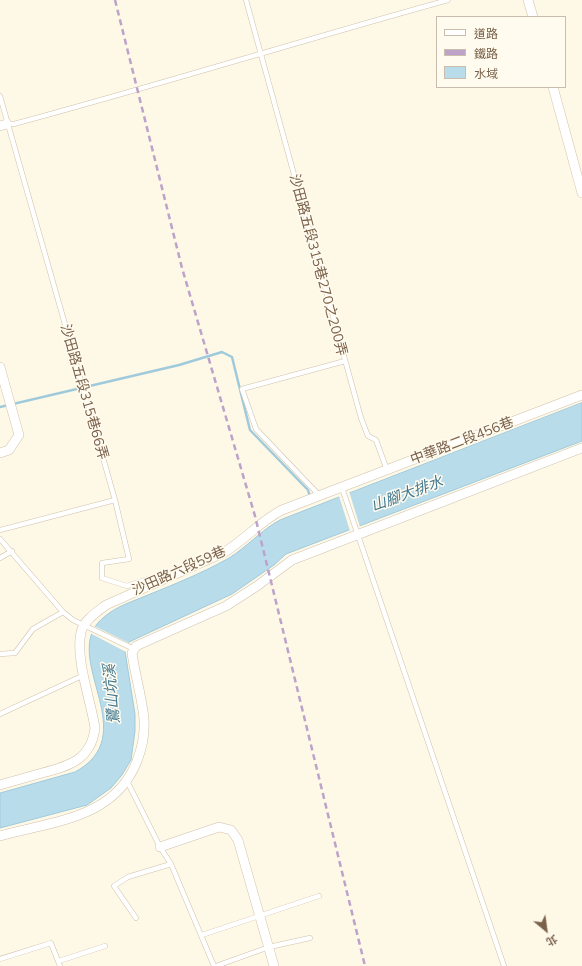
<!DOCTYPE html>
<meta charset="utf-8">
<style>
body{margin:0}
#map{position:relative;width:582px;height:966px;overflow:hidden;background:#fef8e7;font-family:Mulish,"Noto Sans TC",sans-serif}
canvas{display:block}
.legend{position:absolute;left:436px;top:16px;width:130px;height:72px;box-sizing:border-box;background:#fffbef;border:1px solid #cabdad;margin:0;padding:5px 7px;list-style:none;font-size:12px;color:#7a6149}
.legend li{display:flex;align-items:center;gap:8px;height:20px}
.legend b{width:20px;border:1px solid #cabdad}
.north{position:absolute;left:526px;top:910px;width:40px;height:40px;-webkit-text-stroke:3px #fffbef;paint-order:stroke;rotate:151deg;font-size:11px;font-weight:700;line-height:16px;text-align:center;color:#7a6149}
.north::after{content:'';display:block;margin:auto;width:14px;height:18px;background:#7a6149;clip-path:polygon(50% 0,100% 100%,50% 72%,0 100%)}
</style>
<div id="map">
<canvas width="582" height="966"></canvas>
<ul class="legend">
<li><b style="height:5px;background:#fff"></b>道路</li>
<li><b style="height:5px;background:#bda3ca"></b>鐵路</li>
<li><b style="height:11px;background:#b9dcea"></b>水域</li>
</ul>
<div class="north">北</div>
</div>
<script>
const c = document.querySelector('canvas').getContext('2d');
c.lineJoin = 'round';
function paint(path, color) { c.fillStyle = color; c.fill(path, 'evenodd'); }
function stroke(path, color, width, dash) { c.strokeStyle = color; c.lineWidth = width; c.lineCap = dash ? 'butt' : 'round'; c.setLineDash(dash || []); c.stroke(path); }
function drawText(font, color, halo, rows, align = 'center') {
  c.font = font + ' Mulish,"Noto Sans TC",sans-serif'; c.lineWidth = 3; c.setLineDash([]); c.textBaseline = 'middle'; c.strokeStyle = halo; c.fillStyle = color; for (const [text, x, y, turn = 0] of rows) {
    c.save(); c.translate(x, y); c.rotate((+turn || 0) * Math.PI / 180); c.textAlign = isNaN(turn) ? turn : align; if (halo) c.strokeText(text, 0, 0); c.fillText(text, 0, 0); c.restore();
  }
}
const water = new Path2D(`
 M 582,403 L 582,441 L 286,554 L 274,565 L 232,594 L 129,642 L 125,651 L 135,714 L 135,731 L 131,760 L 122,775 L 111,788 L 87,805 L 0,828 L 0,793 L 75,772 C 142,736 66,664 97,624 C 106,613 120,606 133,601 C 165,588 199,575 229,558 C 247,547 261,530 280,520 Z`);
const pier = new Path2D(`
 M 349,491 L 360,527 L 350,531 L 339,496 Z
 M 94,626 L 131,644 L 126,652 L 90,633 Z`);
const stream = new Path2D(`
 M 0,407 L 179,365 L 222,352 L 232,357 L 250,430 L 308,490 L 310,497`);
const lane = new Path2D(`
 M 246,0 L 361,418 L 368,436 L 376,440 L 387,470
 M 0,96 L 115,500 L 129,559 L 102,563 L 102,578 L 127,586 L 154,577 L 159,581
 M 7,124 L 14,124 C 159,85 303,40 448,0
 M 342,488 L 504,966
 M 319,495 L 256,429 L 242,389 L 345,361
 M 0,530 L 115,500
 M 0,539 L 63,612 L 73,620 L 134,649
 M 0,558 L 12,551
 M 0,654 L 15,653 L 33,629 L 63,612
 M 0,714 L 84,675
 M 127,781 L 160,847 L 171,864 L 214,966
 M 136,918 L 114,886 L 128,877 L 171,864
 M 202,935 L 319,896
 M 0,959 L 51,943 L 60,966
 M 59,961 L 105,946
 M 216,966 L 269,947 L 310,938`);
const street = new Path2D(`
 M 528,0 L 533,17
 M 553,87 L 582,193
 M 0,126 L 7,124
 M 0,367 L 19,435 L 9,450 L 0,453
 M 0,785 C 14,781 28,777 42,773 C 69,766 91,760 95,728 C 91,701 75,659 81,632 C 84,620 97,612 106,605 L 223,553 C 244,541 260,521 282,510 L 582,395
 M 0,836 C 52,821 115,819 137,761 C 142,748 145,733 144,719 C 142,697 135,675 132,653 L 136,646 L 226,606 L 257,586 L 292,560 L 582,448
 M 160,847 L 219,827 L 231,830 L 238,840 L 274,966`);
const rail = new Path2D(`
 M 115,0 L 182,268 L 255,516 L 365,966`);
const streetNames = [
 ["沙田路五段315巷270之200弄",318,265,75],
 ["沙田路五段315巷66弄",84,392,74],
 ["中華路二段456巷",462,441,-21],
 ["沙田路六段59巷",179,571,-24]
];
const waterNames = [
 ["山腳大排水",407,494,-20],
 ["鷺山坑溪",112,694,-95]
];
paint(water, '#b9dcea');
stroke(water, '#9fcadc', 1);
paint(pier, '#fef8e7');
stroke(stream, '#9fcadc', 2.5);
stroke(lane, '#d1c1ab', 5.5);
stroke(street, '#d1c1ab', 10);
stroke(lane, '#fff', 4.5);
stroke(street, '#fff', 9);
stroke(rail, '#bda3ca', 2.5, [6, 4]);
drawText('14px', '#7a6149', '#fffbef', streetNames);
drawText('italic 15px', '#407790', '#fffbef', waterNames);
</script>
